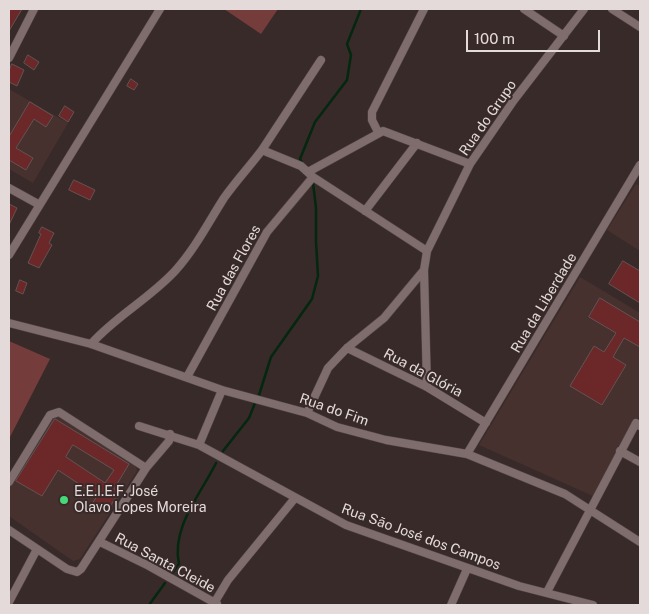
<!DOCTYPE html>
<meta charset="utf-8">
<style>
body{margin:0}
#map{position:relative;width:649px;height:614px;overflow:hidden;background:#382a29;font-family:"Public Sans",sans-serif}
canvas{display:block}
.frame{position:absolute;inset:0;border:10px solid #e4dad9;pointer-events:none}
.scale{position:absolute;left:466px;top:30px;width:134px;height:22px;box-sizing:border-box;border:2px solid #e4dad9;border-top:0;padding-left:6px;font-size:15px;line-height:18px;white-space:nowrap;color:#e4dad9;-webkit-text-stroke:4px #382a29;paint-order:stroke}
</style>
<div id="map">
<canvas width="649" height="614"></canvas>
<div class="frame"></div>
<div class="scale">100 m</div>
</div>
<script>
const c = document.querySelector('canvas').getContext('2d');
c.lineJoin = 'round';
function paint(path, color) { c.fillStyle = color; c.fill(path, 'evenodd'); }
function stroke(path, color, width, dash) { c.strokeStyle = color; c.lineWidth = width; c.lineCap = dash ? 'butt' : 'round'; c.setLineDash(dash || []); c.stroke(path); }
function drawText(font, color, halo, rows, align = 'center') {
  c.font = font + ' "Public Sans",sans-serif'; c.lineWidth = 4; c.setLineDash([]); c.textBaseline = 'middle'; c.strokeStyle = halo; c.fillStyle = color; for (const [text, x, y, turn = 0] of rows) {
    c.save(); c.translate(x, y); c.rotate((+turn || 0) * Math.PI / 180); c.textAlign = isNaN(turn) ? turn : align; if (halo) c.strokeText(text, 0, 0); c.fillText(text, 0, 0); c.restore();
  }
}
const built = new Path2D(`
 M 9,89 L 68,123 L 33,183 L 9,169 Z
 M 636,184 L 640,186 L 640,251 L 607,230 Z
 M 580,277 L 640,313 L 640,415 L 593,496 L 479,445 Z
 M 57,415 L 135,464 L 137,471 L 80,559 L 73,561 L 9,516 L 9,484 L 51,416 Z`);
const green = new Path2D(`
 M 224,9 L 278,9 L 261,34 Z
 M 9,341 L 50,359 L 9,439 Z`);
const stream = new Path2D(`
 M 303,164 L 300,159 L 315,122 L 347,80 L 351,55 L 347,44 L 361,9
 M 259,395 L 271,357 L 312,299 L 318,276 L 316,242 L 316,208 L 313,183
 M 223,451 L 249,418 L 255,403
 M 172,573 L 179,564 C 171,527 201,494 216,463
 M 149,605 L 165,583`);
const building = new Path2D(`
 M 9,9 L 22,9 L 9,31 Z
 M 28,55 L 39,62 L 34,70 L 24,63 Z
 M 12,64 L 24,70 L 17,86 L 9,82 L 9,71 Z
 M 131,79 L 138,84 L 134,90 L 127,86 Z
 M 30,102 L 53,116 L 46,127 L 34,119 L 16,148 L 33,158 L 26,170 L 9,160 L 9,137 Z
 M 65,106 L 74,112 L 68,122 L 59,116 Z
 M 74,180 L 95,190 L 90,200 L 69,190 Z
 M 9,204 L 17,208 L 9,225 Z
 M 42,227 L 54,233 L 49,243 L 52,245 L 39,268 L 28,263 L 41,234 L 39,233 Z
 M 623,261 L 640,271 L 640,303 L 609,284 Z
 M 20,280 L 27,283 L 23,294 L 16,291 Z
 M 600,298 L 640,322 L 640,347 L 624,338 L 613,357 L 626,365 L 602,405 L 570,386 L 594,346 L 604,352 L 616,333 L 589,317 Z
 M 55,419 L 129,464 L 114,489 L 119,492 L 111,505 L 106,502 L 99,513 L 90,507 L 97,496 L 58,470 L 42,496 L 16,481 ZM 73,445 L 114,470 L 105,483 L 66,457 Z`);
const minor = new Path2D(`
 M 524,9 L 564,36
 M 612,9 L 640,27
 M 9,58 L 34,9
 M 378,132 L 372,120 L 372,112 L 424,9
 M 262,150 L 321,60
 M 308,172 L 383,131 L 470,164
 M 9,188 L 38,204
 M 365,211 L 417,143
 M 9,255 L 160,9
 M 9,323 L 91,344 L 222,390 L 307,413 L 337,427 L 386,440 L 467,454 L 565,494 L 640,542
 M 91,344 C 116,316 149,299 175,271 C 195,249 208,223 224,198 C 236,181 250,166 262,150 L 301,166 L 313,177 L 427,251
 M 347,348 L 427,387 L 486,423
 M 187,377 L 267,232 L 313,177
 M 427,387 L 424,270 L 427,251 L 470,164 L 514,100 L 584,9
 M 307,413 L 328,368 L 347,348 L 384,318 L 424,270
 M 139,426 L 199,445 L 346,525 L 519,586 L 593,605
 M 199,445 L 222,390
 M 620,451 L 640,462
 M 467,454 L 640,165
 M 146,468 L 169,441 L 170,434
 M 9,482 L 50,415 L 59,412 L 146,468 L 81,569 L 77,572 L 67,569 L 9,530
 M 100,542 L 149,566 L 217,604
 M 547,592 L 636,423 L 640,426
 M 9,602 L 37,549
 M 213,605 L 228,580 L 295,498
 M 451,605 L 467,569`);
const markers = [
 [64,500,5,"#48d779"]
];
const streetNames = [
 ["Rua do Grupo",488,118,-55],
 ["Rua das Flores",234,268,-61],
 ["Rua da Liberdade",544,303,-59],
 ["Rua da Glória",423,373,28],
 ["Rua do Fim",334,410,19],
 ["Rua São José dos Campos",421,537,20],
 ["Rua Santa Cleide",165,563,28]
];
const poiNames = [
 ["E.E.I.E.F. José",74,492],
 ["Olavo Lopes Moreira",74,508]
];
paint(built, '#46312f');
paint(green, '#743d3b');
stroke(stream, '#042710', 2.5);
paint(building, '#6c2728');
stroke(building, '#635352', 1);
stroke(minor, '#524646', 9);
stroke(minor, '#7e6d6c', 8);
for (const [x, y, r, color] of markers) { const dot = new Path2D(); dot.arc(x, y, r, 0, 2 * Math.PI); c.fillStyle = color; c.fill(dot); stroke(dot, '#382a29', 2); }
drawText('14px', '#e4dad9', '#382a29', streetNames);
drawText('14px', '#e4dad9', '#382a29', poiNames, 'left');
</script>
